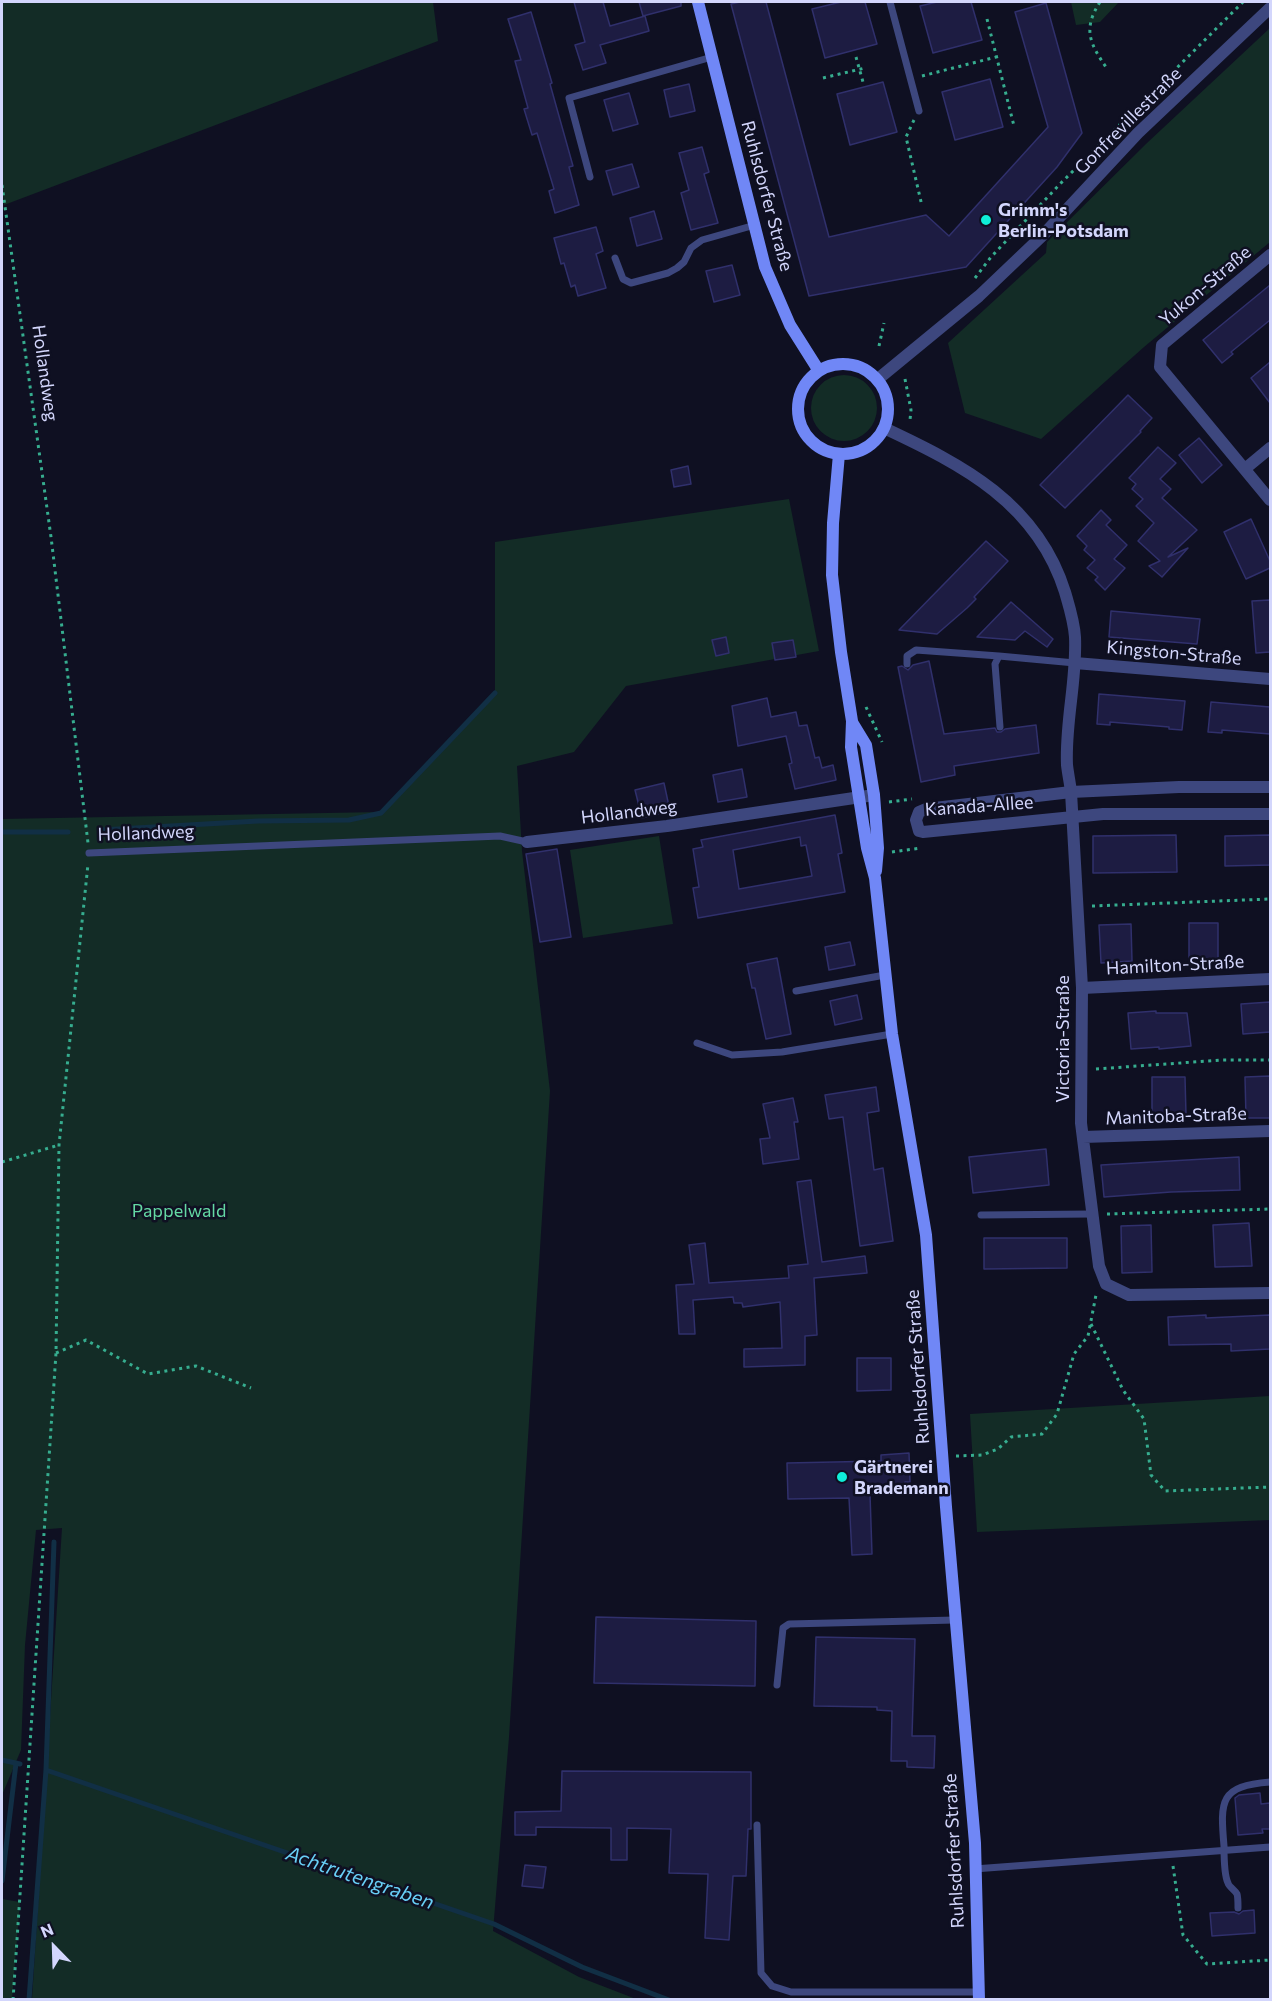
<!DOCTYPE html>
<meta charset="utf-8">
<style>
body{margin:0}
#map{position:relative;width:1272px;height:2001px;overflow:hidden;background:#0f1022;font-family:Commissioner,sans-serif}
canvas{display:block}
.frame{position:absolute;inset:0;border:3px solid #d3d6fc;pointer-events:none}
.north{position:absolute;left:24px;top:1917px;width:60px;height:60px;-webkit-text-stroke:4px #0f1022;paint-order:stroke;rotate:337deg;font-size:16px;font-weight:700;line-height:24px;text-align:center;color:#d3d6fc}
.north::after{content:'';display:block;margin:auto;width:21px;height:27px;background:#d3d6fc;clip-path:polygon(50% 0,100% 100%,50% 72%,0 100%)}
</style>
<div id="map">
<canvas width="1272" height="2001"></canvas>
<div class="frame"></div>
<div class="north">N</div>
</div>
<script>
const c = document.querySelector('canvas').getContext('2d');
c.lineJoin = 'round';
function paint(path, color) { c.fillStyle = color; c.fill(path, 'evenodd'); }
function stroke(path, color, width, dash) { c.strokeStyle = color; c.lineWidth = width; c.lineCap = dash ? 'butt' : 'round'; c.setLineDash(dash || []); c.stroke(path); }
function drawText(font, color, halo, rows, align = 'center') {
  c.font = font + ' Commissioner,sans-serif'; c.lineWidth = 5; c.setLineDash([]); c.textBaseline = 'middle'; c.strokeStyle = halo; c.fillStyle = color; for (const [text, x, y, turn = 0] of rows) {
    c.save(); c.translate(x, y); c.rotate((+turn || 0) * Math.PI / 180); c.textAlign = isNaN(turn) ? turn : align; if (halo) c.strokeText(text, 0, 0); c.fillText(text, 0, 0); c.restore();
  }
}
const green = new Path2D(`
 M 2,2 L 433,2 L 438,41 L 4,205 L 2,185 Z
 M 1071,2 L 1119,2 L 1100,22 L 1076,25 Z
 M 1270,28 L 1270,242 L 1144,347 L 1041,439 L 965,413 L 948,343 L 1046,253 L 1047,242 L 1147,143 Z
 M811 408a33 33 0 1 1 66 0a33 33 0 1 1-66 0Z
 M 789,499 L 819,651 L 626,686 L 574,752 L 517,766 L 522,851 L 550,1091 L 509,1737 L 493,1931 L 579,1977 L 636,1999 L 32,1999 L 62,1528 L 36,1530 L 25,1645 L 21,1750 L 2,1795 L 2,819 L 381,812 L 495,693 L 495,542 Z
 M 659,836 L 673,924 L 583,938 L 570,850 Z
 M 1270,1396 L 1270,1520 L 977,1532 L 970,1414 Z
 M 2,1899 L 20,1902 L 12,1999 L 2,1999 Z`);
const stream = new Path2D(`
 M 101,830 L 258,821 L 349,820 L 381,813 L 495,693
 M 2,832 L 68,832
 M 2,1760 L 20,1764
 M 46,1770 L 494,1924 L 582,1967 L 669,2000
 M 2,1881 L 16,1763
 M 29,2000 L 46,1770 L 54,1542`);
const building = new Path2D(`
 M 574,2 L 603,2 L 610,26 L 645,16 L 649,31 L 600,45 L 606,63 L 583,70 L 575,45 L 585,42 Z
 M 639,2 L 681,2 L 681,6 L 643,16 Z
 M 740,2 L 766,2 L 829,237 L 926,215 L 949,236 L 1048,127 L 1015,12 L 1046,3 L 1082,133 L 1057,167 L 966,267 L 809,296 L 731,4 Z
 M 841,2 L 865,2 L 877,44 L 825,58 L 812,9 Z
 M 937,2 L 971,2 L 982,40 L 933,53 L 920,6 Z
 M 531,12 L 552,83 L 550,84 L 573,166 L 569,167 L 579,205 L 555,213 L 549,191 L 554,189 L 537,133 L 532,135 L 524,109 L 528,108 L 515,61 L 521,60 L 508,19 Z
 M 990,79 L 1003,127 L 955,140 L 942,92 Z
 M 883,82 L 897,132 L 850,145 L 837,94 Z
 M 689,84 L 695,111 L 670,117 L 664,90 Z
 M 629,93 L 638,124 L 613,131 L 604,100 Z
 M 702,147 L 709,172 L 704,174 L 718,223 L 691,230 L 681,193 L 689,190 L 679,153 Z
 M 632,164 L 639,187 L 613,195 L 606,171 Z
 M 654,211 L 662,239 L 637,246 L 630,218 Z
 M 596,227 L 603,251 L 596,254 L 606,288 L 578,296 L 575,285 L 571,287 L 564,263 L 561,264 L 554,238 Z
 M 732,265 L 740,295 L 714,302 L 706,271 Z
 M 1270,285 L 1270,320 L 1231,352 L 1233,354 L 1222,363 L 1203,340 Z
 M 1270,362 L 1270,403 L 1251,378 Z
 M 1128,395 L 1152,418 L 1140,431 L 1141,432 L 1065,508 L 1040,485 Z
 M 1199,438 L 1222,465 L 1202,483 L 1179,455 Z
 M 1158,447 L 1176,463 L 1160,479 L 1171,489 L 1162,498 L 1197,530 L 1168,557 L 1188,548 L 1162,577 L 1149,566 L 1160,561 L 1138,541 L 1154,523 L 1136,506 L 1143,499 L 1132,489 L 1136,484 L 1129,478 Z
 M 688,466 L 691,484 L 674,487 L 671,470 Z
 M 1101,510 L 1111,520 L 1106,525 L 1127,545 L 1114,559 L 1125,568 L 1105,590 L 1095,580 L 1098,577 L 1087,568 L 1095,560 L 1084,550 L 1087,546 L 1077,536 Z
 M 1251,519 L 1270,561 L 1270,568 L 1246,579 L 1224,532 Z
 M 986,541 L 1008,561 L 974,597 L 976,599 L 967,608 L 937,634 L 899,630 Z
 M 1270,600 L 1270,652 L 1256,653 L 1252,601 Z
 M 1011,602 L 1053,639 L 1047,647 L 1025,631 L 1015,640 L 977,637 Z
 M 1111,611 L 1200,619 L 1197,644 L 1109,637 Z
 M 726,637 L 729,653 L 716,656 L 712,640 Z
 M 793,640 L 796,657 L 775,660 L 772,643 Z
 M 929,661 L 944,734 L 995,728 L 997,732 L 1001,732 L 1005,729 L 1036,725 L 1039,753 L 954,766 L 955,775 L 921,782 L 898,667 L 902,666 L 908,670 L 913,665 Z
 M 1099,694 L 1185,701 L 1182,730 L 1169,729 L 1169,727 L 1110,722 L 1110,725 L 1097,724 Z
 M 767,698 L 771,717 L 796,712 L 799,726 L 807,725 L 815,758 L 819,757 L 822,768 L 833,765 L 836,780 L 795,789 L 789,764 L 792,763 L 786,736 L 738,746 L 732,706 Z
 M 1211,702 L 1270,707 L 1270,734 L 1222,730 L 1222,733 L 1208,732 Z
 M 742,769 L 747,797 L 718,802 L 713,775 Z
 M 664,783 L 670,811 L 642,818 L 635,790 Z
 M 835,815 L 842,853 L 838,854 L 845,892 L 698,918 L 693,888 L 699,887 L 693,849 L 703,847 L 701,840 ZM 800,837 L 801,846 L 806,845 L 812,876 L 739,889 L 733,850 Z
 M 1176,835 L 1177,872 L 1093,873 L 1093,836 Z
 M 1270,835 L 1270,865 L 1225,866 L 1225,836 Z
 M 557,849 L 571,937 L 540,942 L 526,854 Z
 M 1189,923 L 1218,923 L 1218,961 L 1189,961 Z
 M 1131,924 L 1132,961 L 1101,963 L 1099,925 Z
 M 850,942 L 855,965 L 829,970 L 825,947 Z
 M 777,958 L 791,1034 L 766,1039 L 755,988 L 752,988 L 747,964 Z
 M 857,995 L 862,1019 L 835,1025 L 830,1001 Z
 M 1270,1002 L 1270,1032 L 1243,1034 L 1241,1004 Z
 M 1156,1011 L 1156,1013 L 1187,1013 L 1191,1046 L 1159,1049 L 1159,1047 L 1131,1049 L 1128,1013 Z
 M 1270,1076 L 1270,1118 L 1246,1118 L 1245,1077 Z
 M 1152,1077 L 1185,1077 L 1186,1115 L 1152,1115 Z
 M 876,1087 L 879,1111 L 867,1113 L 874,1170 L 883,1168 L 893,1241 L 860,1246 L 843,1117 L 829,1119 L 825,1095 Z
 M 793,1098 L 798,1122 L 794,1122 L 799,1159 L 763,1164 L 760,1139 L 770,1138 L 763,1104 Z
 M 1046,1149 L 1049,1185 L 973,1193 L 969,1157 Z
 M 1239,1157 L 1240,1190 L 1171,1192 L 1104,1197 L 1101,1165 Z
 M 811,1180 L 822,1262 L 865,1256 L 867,1273 L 814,1278 L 817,1335 L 805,1336 L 805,1365 L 744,1367 L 744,1349 L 782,1348 L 780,1302 L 743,1307 L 742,1303 L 734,1303 L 733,1297 L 693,1300 L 695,1334 L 679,1334 L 676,1285 L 694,1284 L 689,1245 L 705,1243 L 709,1283 L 789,1278 L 788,1266 L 808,1264 L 797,1182 Z
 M 1249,1223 L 1252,1266 L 1215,1267 L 1213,1225 Z
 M 1151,1225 L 1152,1272 L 1122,1273 L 1121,1226 Z
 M 984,1238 L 1067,1238 L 1067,1268 L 984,1269 Z
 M 1206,1315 L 1206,1318 L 1270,1315 L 1270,1349 L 1231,1351 L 1231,1344 L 1169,1345 L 1168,1317 Z
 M 857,1358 L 891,1358 L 891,1390 L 857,1391 Z
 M 909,1453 L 910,1482 L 905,1482 L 905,1492 L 870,1494 L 872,1554 L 852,1555 L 849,1498 L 788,1499 L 787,1463 L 881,1461 L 881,1455 Z
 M 596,1617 L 756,1621 L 755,1686 L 594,1683 Z
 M 816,1637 L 915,1639 L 912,1736 L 935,1736 L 934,1768 L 907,1767 L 907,1761 L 891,1761 L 892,1711 L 877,1710 L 877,1707 L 814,1706 Z
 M 562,1771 L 751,1772 L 751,1829 L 748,1829 L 746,1876 L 733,1876 L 729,1940 L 705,1938 L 708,1874 L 669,1873 L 671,1829 L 627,1828 L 627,1860 L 611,1860 L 611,1828 L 536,1827 L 536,1835 L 515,1835 L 515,1812 L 561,1811 Z
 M 1260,1793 L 1261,1804 L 1270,1803 L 1270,1829 L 1262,1829 L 1263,1833 L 1238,1835 L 1235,1798 L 1239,1795 Z
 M 525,1865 L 546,1867 L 543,1888 L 522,1886 Z
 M 1254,1910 L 1255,1933 L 1212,1936 L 1210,1913 L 1234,1912 L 1239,1914 L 1243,1911 Z`);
const path = new Path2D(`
 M 1100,2 C 1082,30 1090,44 1108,70
 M 987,19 L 1014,126
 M 856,57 L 863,82
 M 922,76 L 996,57
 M 823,78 L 865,68
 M 914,120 L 906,137 L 922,206
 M 2,185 L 51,537 L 88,843
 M 975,278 L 991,257 L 1060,184 L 1243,2
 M 879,346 L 884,323
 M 905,379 L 911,410 L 910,420
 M 866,707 L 882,742
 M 889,802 L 912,799
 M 892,852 L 921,848
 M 1092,906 L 1270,899
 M 1096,1069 L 1222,1060 L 1270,1060
 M 2,1162 L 59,1145
 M 1107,1214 L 1270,1209
 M 1091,1324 L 1123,1390 L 1144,1419 L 1151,1475 L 1165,1491 L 1270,1487
 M 56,1353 L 86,1340 L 148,1374 L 196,1366 L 251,1388
 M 956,1456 L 982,1455 L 998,1449 L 1011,1437 L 1042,1434 L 1057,1414 L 1074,1354 L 1088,1336 L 1096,1295
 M 1173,1866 L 1183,1935 L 1207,1964 L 1270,1960
 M 13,2000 L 56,1353 L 59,1145 L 88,864`);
const service = new Path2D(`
 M 890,2 L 919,111
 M 590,177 L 569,98 L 712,57
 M 615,258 L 623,279 L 631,283 L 668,273 L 677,268 L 684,262 L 691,248 L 702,240 L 755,225
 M 907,664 L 907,656 L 916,650 L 999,656
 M 1000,727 L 995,664 L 999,656 L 1075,663
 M 89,853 L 500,836 L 527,842
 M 796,991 L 885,975
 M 697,1043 L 732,1055 L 782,1052 L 892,1034
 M 981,1215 L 1092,1214
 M 777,1685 L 783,1628 L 789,1624 L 955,1620
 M 757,1825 L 761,1973 L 772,1986 L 791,1992 L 978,1992
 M 974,1869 L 1270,1847
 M 1238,1908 C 1238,1904 1238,1897 1237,1894 C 1235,1890 1229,1887 1228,1883 C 1224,1875 1224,1855 1224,1846 C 1220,1800 1220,1786 1270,1782`);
const minor = new Path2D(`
 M 1270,255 L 1162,345 L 1160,367 L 1270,500
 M 884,428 C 963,465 1037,503 1065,592 C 1069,606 1074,621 1075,637 C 1077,680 1065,722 1067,765 C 1068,774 1070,783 1071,792 L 1082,988 L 1081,1123 L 1099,1266 L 1106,1284 L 1129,1295 L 1270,1293
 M 1246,468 L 1270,448
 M 1075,663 L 1270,679
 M 1270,787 L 1179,787 L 1071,792 L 926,809 L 919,812 L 916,820 L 919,831 L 923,832 L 1103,814 L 1270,814
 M 527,842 L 667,826 L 874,795
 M 1082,988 L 1270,979
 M 1083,1137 L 1270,1131`);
const tertiary = new Path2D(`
 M 878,379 L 979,296 L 1043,235 L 1138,133 L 1270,8`);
const secondary = new Path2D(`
 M 698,2 L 765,267 L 790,325 L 819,371
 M798 409a45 45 0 1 1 90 0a45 45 0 1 1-90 0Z
 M 839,454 L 833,523 L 832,575 L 841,652 L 852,721 L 851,747 L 867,848 L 875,878 L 892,1034 L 926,1235 L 946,1507 L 975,1843 L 979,2000
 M 852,722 L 866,745 L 874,795 L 878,848 L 876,871`);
const markers = [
 [986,220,6,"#0fedd8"],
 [842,1477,6,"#0fedd8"]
];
const streetNames = [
 ["Gonfrevillestraße",1128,121,-45],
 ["Ruhlsdorfer Straße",767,196,75],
 ["Yukon-Straße",1205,286,-40],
 ["Hollandweg",45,373,82],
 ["Kingston-Straße",1174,653,5],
 ["Kanada-Allee",979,806,-4],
 ["Hollandweg",629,812,-7],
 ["Hollandweg",146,833,-2],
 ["Hamilton-Straße",1175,965,-3],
 ["Victoria-Straße",1063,1039,-90],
 ["Manitoba-Straße",1176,1116,-2],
 ["Ruhlsdorfer Straße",918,1367,-94],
 ["Ruhlsdorfer Straße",954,1851,-93]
];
const poiNames = [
 ["Grimm's",998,210],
 ["Berlin-Potsdam",998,231],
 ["Gärtnerei",854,1467],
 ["Brademann",854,1488]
];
const parkNames = [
 ["Pappelwald",179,1211]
];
const waterNames = [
 ["Achtrutengraben",360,1878,19]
];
paint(green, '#132c26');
stroke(stream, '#112f45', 5);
paint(building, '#1d1c42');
stroke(building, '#30306c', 1.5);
stroke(path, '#36ad8f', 3, [3, 4.5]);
stroke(service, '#3d477e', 7);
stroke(minor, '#3d477e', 12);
stroke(tertiary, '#3d477e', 12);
stroke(secondary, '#7087f6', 12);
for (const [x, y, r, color] of markers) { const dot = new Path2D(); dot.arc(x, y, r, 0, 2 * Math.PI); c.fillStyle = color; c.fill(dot); stroke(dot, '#0f1022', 2); }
drawText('18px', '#d3d6fc', '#0f1022', streetNames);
drawText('bold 18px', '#d3d6fc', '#0f1022', poiNames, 'left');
drawText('18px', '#64d8a4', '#0f1022', parkNames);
drawText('italic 20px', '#68cff6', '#0f1022', waterNames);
</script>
